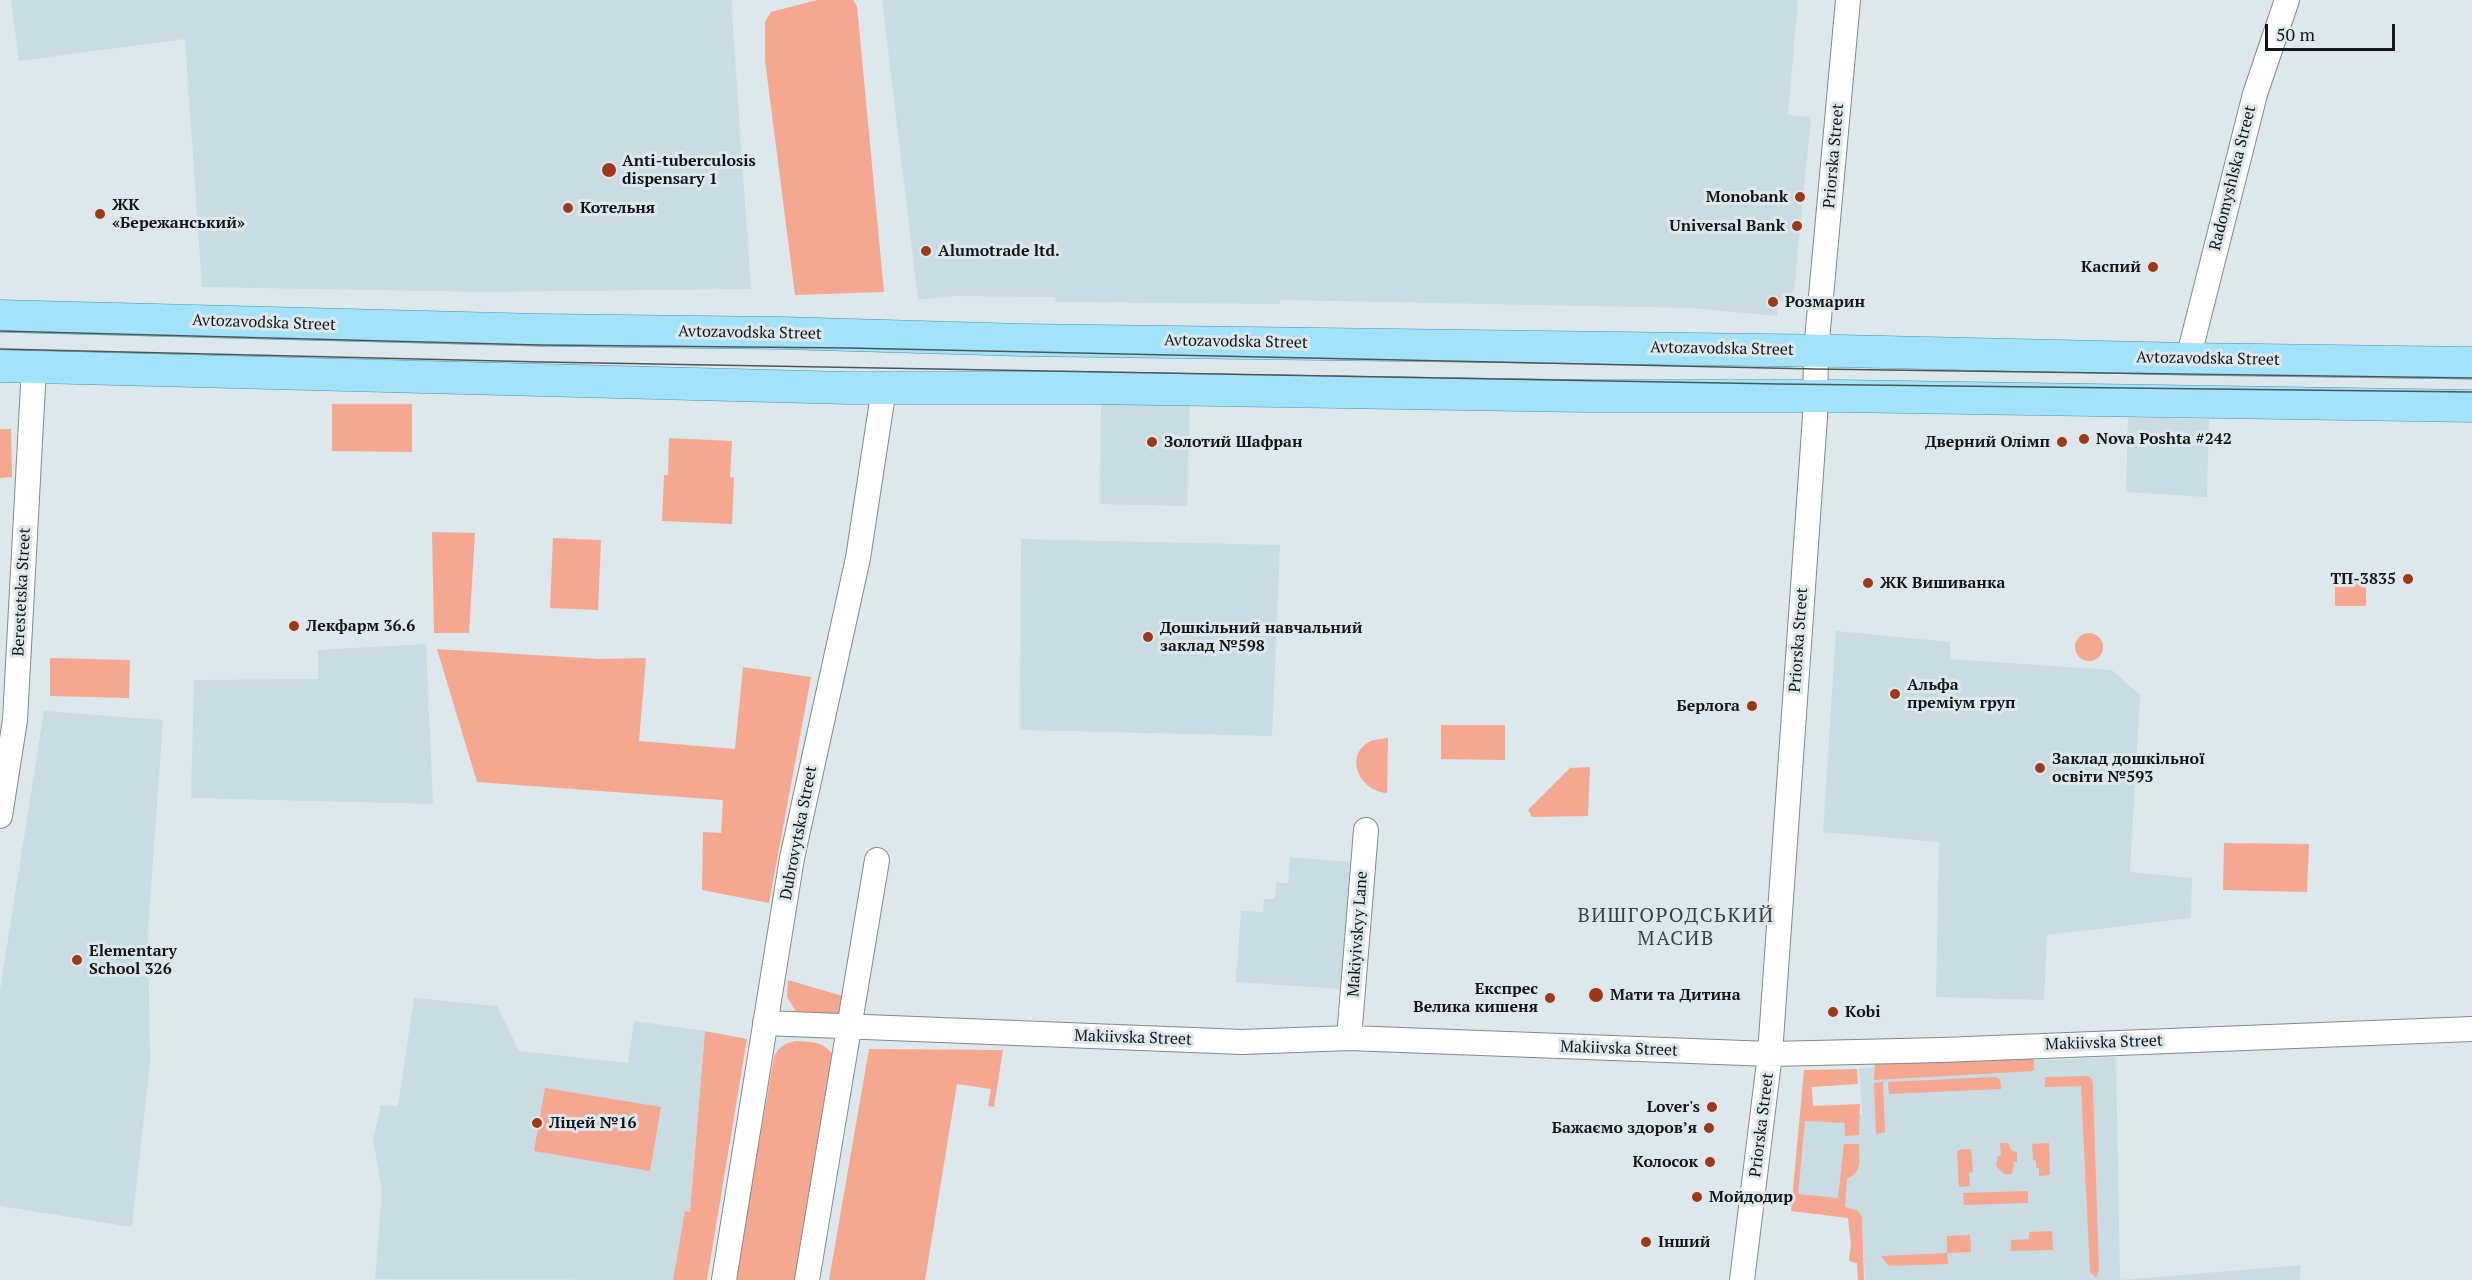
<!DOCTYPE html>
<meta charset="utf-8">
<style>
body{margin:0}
#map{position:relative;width:2472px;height:1280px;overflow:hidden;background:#dde8ec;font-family:"PT Serif",serif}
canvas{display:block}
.scale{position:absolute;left:2265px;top:24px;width:130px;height:27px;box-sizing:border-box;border:3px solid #131618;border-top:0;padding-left:8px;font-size:18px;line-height:21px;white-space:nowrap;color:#131618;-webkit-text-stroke:4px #dde8ec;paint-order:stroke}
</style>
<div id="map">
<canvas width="2472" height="1280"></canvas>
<div class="scale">50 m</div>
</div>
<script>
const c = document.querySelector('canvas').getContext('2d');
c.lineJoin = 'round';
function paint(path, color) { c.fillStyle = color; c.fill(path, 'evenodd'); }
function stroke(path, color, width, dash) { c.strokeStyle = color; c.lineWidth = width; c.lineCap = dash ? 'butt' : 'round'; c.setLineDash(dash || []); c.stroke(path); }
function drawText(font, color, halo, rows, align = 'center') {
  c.font = font + ' "PT Serif",serif'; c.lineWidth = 6; c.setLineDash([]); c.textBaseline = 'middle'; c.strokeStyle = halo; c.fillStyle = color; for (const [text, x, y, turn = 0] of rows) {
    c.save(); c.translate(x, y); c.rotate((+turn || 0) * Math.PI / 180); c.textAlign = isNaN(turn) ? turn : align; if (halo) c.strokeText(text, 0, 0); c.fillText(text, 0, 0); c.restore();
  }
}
const built = new Path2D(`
 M 11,0 L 731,0 L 751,289 L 482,292 L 202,287 L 185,39 L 19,61 Z
 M 882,0 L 1798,0 L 1788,115 L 1811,117 L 1794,290 L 1778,305 L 1777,316 L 1690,308 L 1280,300 L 1279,304 L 1056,302 L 1055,297 L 952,296 L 918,300 Z
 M 1101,399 L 1190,401 L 1187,506 L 1100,504 Z
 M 2128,417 L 2209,419 L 2207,497 L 2126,492 Z
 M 1021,539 L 1280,545 L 1272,736 L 1020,730 Z
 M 1836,631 L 1950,642 L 1950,659 L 2112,670 L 2140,695 L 2130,872 L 2192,878 L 2191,918 L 2047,935 L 2044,1000 L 1936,997 L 1939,842 L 1823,832 Z
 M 426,644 L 433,804 L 191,798 L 194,680 L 318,679 L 318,650 Z
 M 44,711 L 163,720 L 148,929 L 150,1060 L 132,1227 L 0,1206 L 0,990 Z
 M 1290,857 L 1350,862 L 1341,989 L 1236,982 L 1241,911 L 1263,912 L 1264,899 L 1275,899 L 1276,883 L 1288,883 Z
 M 414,998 L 497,1006 L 519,1051 L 628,1063 L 634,1021 L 705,1031 L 690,1212 L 685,1212 L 673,1280 L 375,1279 L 382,1192 L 373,1139 L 381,1105 L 398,1106 Z
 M 2116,1057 L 2120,1280 L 2301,1265 L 2299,1280 L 1865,1280 L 1862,1216 L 1794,1207 L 1802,1115 L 1862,1114 L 1859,1068 Z`);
const green = new Path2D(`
 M 817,0 L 853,0 L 857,6 L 884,292 L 795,295 L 765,60 L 765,22 L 771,12 Z
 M 332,404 L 412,404 L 412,452 L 332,451 Z
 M 0,429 L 11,429 L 12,477 L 0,478 Z
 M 669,438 L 732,441 L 730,477 L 734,478 L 732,524 L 662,521 L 664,475 L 668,475 Z
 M 432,532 L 475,533 L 469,633 L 434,633 Z
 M 553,538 L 601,540 L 598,610 L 550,608 Z
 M 2335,584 L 2366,584 L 2366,606 L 2335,606 Z
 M2075 647a14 14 0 1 1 28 0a14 14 0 1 1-28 0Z
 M 437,649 L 600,659 L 646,658 L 639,741 L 735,749 L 743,667 L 811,677 L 769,903 L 702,890 L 703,832 L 721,833 L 723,800 L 477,782 Z
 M 50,658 L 130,660 L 129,698 L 50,696 Z
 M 1441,725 L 1505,725 L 1505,760 L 1441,759 Z
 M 1388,738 L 1387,793 C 1359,791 1344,756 1369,742 C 1374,739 1382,739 1388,738 Z
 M 1590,767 L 1588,816 L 1532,817 L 1528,810 L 1570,768 Z
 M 2224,843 L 2309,844 L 2307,892 L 2223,890 Z
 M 788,980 L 846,997 L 841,1011 L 835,1017 L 797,1013 L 787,997 Z
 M 705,1031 L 747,1039 L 707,1280 L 673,1280 L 685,1211 L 690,1212 Z
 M 797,1041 C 813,1042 826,1042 834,1057 L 799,1280 L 735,1280 L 774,1057 C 779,1046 785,1043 797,1041 Z
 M 869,1049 L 1003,1050 L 994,1107 L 988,1106 L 991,1089 L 957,1084 L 925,1280 L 829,1280 Z
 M 2034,1058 L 2034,1071 L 1874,1080 L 1875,1064 Z
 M 1857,1069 L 1858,1084 L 1812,1087 L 1813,1106 L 1860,1104 L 1859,1135 L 1845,1136 L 1845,1123 L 1805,1121 L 1798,1194 L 1838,1198 L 1844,1144 L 1859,1144 C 1859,1160 1863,1172 1847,1179 L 1845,1207 L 1858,1211 L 1862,1217 L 1864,1280 L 1858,1280 L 1857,1263 L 1851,1262 L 1849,1260 L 1851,1245 L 1848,1218 L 1791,1211 L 1804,1070 Z
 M 2088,1076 L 2092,1079 L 2093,1088 L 2099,1270 L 2096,1278 L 2090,1272 L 2081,1086 L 2045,1087 L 2045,1077 Z
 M 1995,1077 L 2000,1079 L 2001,1089 L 1889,1094 L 1888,1082 Z
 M 1883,1082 L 1885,1132 L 1876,1134 L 1874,1083 Z
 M 545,1088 L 661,1107 L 650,1171 L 534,1151 Z
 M 2000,1143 L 2008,1143 L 2011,1150 L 2017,1152 L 2017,1162 L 2014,1162 L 2012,1174 L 2004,1174 L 1996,1166 L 1998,1156 L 2001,1156 Z
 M 2049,1143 L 2050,1175 L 2039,1176 L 2039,1168 L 2036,1168 L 2036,1161 L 2033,1160 L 2032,1144 Z
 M 1971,1149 L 1973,1172 L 1969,1173 L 1970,1186 L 1959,1187 L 1957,1150 Z
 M 2028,1191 L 2028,1203 L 1964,1205 L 1963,1193 Z
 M 2052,1231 L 2053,1250 L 2011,1251 L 2011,1240 L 2029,1239 L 2029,1232 Z
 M 1970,1235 L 1971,1252 L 1947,1253 L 1948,1264 L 1889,1266 L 1881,1256 L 1947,1253 L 1947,1236 Z`);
const minor = new Path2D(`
 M 2188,359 L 2255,94 L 2287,0
 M 0,816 L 15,720 L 34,367
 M 765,1023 L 1242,1042 L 1349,1038 L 1770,1054 L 1942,1050 L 2472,1029
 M 1349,1038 L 1366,830
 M 724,1280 L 792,858 L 858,558 L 884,388
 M 807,1280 L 877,860
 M 1742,1280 L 1770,1054 L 1815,417 L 1816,351 L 1848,0`);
const major = new Path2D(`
 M 0,316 L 540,330 L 782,333 L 1023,340 L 1840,351 L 2188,359 L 2472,363
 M 0,366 L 848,388 L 1093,388 L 1583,396 L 1840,396 L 2472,406`);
const tram = new Path2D(`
 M 0,331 L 539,345 L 848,348 L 1815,369 L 2472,378
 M 0,349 L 542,362 L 1779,384 L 2472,392`);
const markers = [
 [609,170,8,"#9f3817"],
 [1800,197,6,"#9f3817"],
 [568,208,6,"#9f3817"],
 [100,214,6,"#9f3817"],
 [1797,226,6,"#9f3817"],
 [926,251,6,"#9f3817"],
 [2153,267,6,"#9f3817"],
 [1773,302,6,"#9f3817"],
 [2084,439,6,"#9f3817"],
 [1152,442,6,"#9f3817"],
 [2062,442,6,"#9f3817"],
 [2408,579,6,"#9f3817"],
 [1868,583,6,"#9f3817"],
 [294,626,6,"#9f3817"],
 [1148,637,6,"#9f3817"],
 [1895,694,6,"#9f3817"],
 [1752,706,6,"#9f3817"],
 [2040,768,6,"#9f3817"],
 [77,960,6,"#9f3817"],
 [1596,995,8,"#9f3817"],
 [1550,998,6,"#9f3817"],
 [1833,1012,6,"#9f3817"],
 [1712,1107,6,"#9f3817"],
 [537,1123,6,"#9f3817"],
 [1709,1128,6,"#9f3817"],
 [1710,1162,6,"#9f3817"],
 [1697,1197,6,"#9f3817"],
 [1646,1242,6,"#9f3817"]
];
const streetNames = [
 ["Priorska Street",1834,156,-85],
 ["Radomyshlska Street",2233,178,-76],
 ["Avtozavodska Street",264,323,2],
 ["Avtozavodska Street",750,333,1],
 ["Avtozavodska Street",1236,342,1],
 ["Avtozavodska Street",1722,349,1],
 ["Avtozavodska Street",2208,359,1],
 ["Berestetska Street",22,592,-87],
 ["Priorska Street",1799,640,-86],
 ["Dubrovytska Street",799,833,-79],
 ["Makiyivskyy Lane",1358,934,-86],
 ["Makiivska Street",1133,1038,2],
 ["Makiivska Street",2104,1043,-2],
 ["Makiivska Street",1619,1049,2],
 ["Priorska Street",1762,1125,-83]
];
const poiNames = [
 ["Anti-tuberculosis",622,161],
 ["dispensary 1",622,179],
 ["Monobank",1788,197,"right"],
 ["ЖК",112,205],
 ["«Бережанський»",112,223],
 ["Котельня",580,208],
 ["Universal Bank",1785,226,"right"],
 ["Alumotrade ltd.",938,251],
 ["Каспий",2141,267,"right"],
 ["Розмарин",1785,302],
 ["Nova Poshta #242",2096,439],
 ["Золотий Шафран",1164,442],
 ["Дверний Олімп",2050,442,"right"],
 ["ТП-3835",2396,579,"right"],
 ["ЖК Вишиванка",1880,583],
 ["Лекфарм 36.6",306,626],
 ["Дошкільний навчальний",1160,628],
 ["заклад №598",1160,646],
 ["Альфа",1907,685],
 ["преміум груп",1907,703],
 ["Берлога",1740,706,"right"],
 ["Заклад дошкільної",2052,759],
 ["освіти №593",2052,777],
 ["Elementary",89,951],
 ["School 326",89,969],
 ["Експрес",1538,989,"right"],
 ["Велика кишеня",1538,1007,"right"],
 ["Мати та Дитина",1610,995],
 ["Кobi",1845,1012],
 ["Lover's",1700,1107,"right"],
 ["Ліцей №16",549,1123],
 ["Бажаємо здоровʼя",1697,1128,"right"],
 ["Колосок",1698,1162,"right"],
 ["Мойдодир",1709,1197],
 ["Інший",1658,1242]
];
const quarterNames = [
 ["ВИШГОРОДСЬКИЙ",1676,916],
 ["МАСИВ",1676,939]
];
paint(built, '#c9dce3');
paint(green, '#f5a790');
stroke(minor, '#808a8d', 26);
stroke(major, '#4890aa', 33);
stroke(minor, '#fff', 24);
stroke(major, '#a2e3fb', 32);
stroke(tram, '#4f5557', 1.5);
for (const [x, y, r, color] of markers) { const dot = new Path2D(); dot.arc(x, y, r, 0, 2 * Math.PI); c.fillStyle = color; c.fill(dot); stroke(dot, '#dde8ec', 2); }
drawText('16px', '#131618', '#dde8ec', streetNames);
drawText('bold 16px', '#131618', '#dde8ec', poiNames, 'left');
c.letterSpacing = '1.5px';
drawText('20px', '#384044', '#dde8ec', quarterNames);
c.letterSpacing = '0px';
</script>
